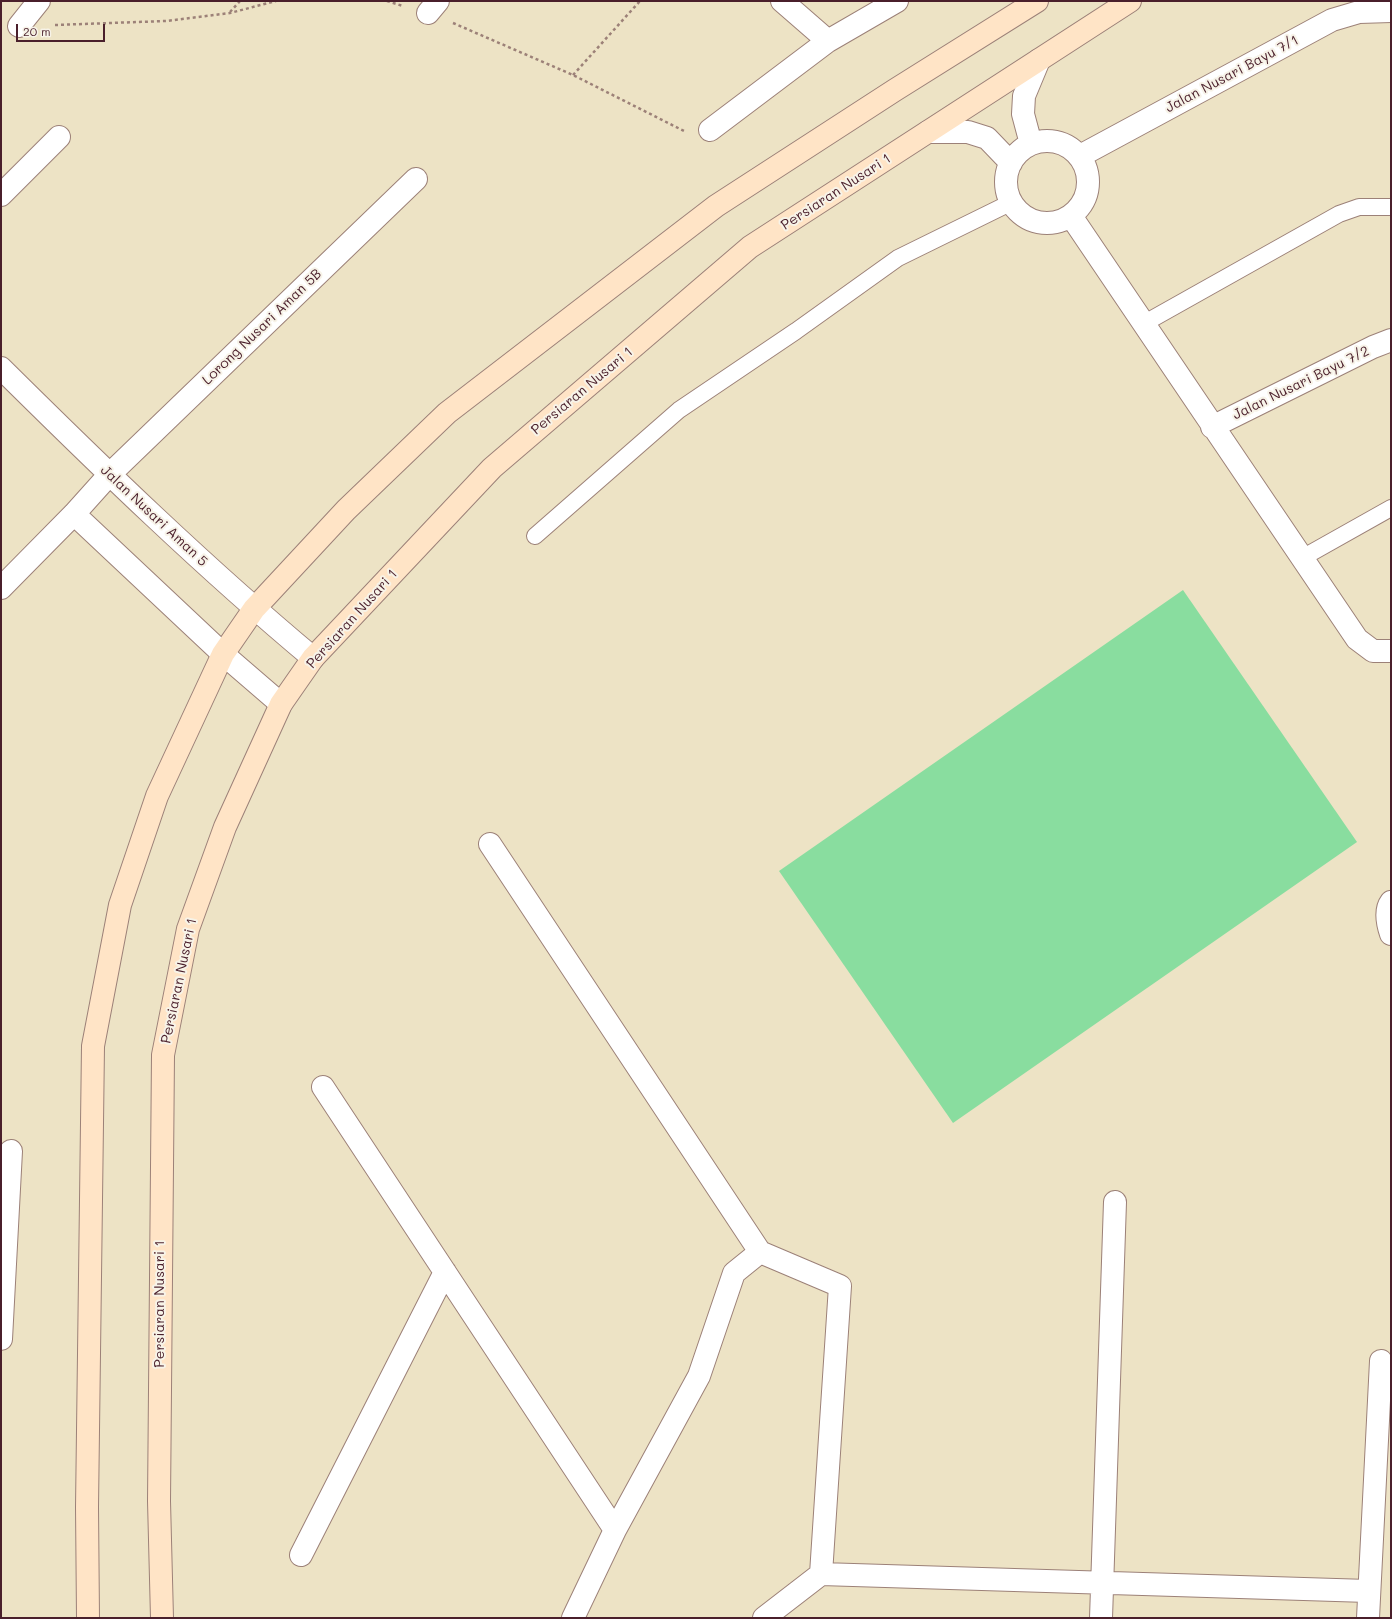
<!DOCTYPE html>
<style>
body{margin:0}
#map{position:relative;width:1392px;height:1619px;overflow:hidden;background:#ede3c5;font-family:Mali,sans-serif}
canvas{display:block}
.frame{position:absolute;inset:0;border:2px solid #4a1f2b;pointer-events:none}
.scale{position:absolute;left:16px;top:24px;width:89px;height:18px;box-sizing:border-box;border:2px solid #4a1f2b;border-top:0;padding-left:5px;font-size:12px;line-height:14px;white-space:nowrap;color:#4a1f2b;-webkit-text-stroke:3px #f7f3e8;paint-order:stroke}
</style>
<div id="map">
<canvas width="1392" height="1619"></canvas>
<div class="frame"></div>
<div class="scale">20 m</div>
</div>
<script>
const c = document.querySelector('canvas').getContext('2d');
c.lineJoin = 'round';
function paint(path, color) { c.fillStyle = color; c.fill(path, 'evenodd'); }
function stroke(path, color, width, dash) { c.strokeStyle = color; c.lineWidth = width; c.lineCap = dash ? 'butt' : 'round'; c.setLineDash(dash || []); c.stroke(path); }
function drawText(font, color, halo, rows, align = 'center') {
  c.font = font + ' Mali,sans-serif'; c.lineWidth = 4; c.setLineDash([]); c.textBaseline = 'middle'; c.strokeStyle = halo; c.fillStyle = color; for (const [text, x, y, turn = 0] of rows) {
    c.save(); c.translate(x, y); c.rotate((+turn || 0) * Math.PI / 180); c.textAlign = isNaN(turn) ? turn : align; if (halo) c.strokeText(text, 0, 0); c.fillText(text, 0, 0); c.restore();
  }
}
const green = new Path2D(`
 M 1183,590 L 1357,842 L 953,1123 L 779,871 Z`);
const path = new Path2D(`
 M 387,1 L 403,6
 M 230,12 L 240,1
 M 453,23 L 573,75 L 684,131
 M 55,25 L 166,21 L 230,13 L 276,1
 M 573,75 L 640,1`);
const lane = new Path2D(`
 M 1143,324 L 1339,214 L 1359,207 L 1391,207
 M 535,536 L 679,410 L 796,331 L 898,258 L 1012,202
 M 1302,558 L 1391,508`);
const street = new Path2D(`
 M 782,1 L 828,41
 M 428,13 L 438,1
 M 19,26 L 39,1
 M 710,130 L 828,41 L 897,1
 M 928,132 L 968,132 L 987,138 L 1011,163
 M1006 182a41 41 0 1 1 82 0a41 41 0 1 1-82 0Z
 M 1031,144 L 1023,114 L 1024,96 L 1039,60
 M 1080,156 L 1332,20 L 1359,12 L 1391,11
 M 1,195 L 59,137
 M 1071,216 L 1357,639 L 1373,651 L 1391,651
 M 1,368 C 102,468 204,567 313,658
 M 1212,427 L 1373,347 L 1391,340
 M 74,514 L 223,654 L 281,704
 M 1,588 L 74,514 L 109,475 L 416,179
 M 490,844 L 760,1252 L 840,1286 L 821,1574
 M 1391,902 C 1385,910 1388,925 1391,934
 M 323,1087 L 615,1530
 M 1,1339 L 11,1151
 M 301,1555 L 445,1272
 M 573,1618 L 615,1530 L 699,1376 L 734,1273 L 760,1252
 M 764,1618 L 821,1574 L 1368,1591
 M 1101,1618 L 1115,1202
 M 1368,1618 L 1381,1361`);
const secondary = new Path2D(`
 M 88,1618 L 87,1507 L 93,1046 L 120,905 L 157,796 L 223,654 L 254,609 L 346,510 L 447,413 L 716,206 L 895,90 L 1037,1
 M 162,1618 L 159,1501 L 163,1055 L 188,929 L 225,827 L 281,704 L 313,658 L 492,468 L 750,247 L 1130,1`);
const streetNames = [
 ["Jalan Nusari Bayu 7/1",1232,74,-28],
 ["Persiaran Nusari 1",836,192,-33],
 ["Lorong Nusari Aman 5B",262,327,-44],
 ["Jalan Nusari Bayu 7/2",1301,383,-26],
 ["Persiaran Nusari 1",582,391,-40],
 ["Jalan Nusari Aman 5",154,516,43],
 ["Persiaran Nusari 1",352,619,-48],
 ["Persiaran Nusari 1",179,981,-78],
 ["Persiaran Nusari 1",160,1304,-90]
];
paint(green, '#89dd9f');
stroke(lane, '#9c8178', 18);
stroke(street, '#9c8178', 24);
stroke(secondary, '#9c8178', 24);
stroke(path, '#9c8178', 2.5, [3, 3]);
stroke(lane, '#fff', 16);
stroke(street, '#fff', 22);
stroke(secondary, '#ffe4c6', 22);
drawText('14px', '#4a1f2b', '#f7f3e8', streetNames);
</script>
